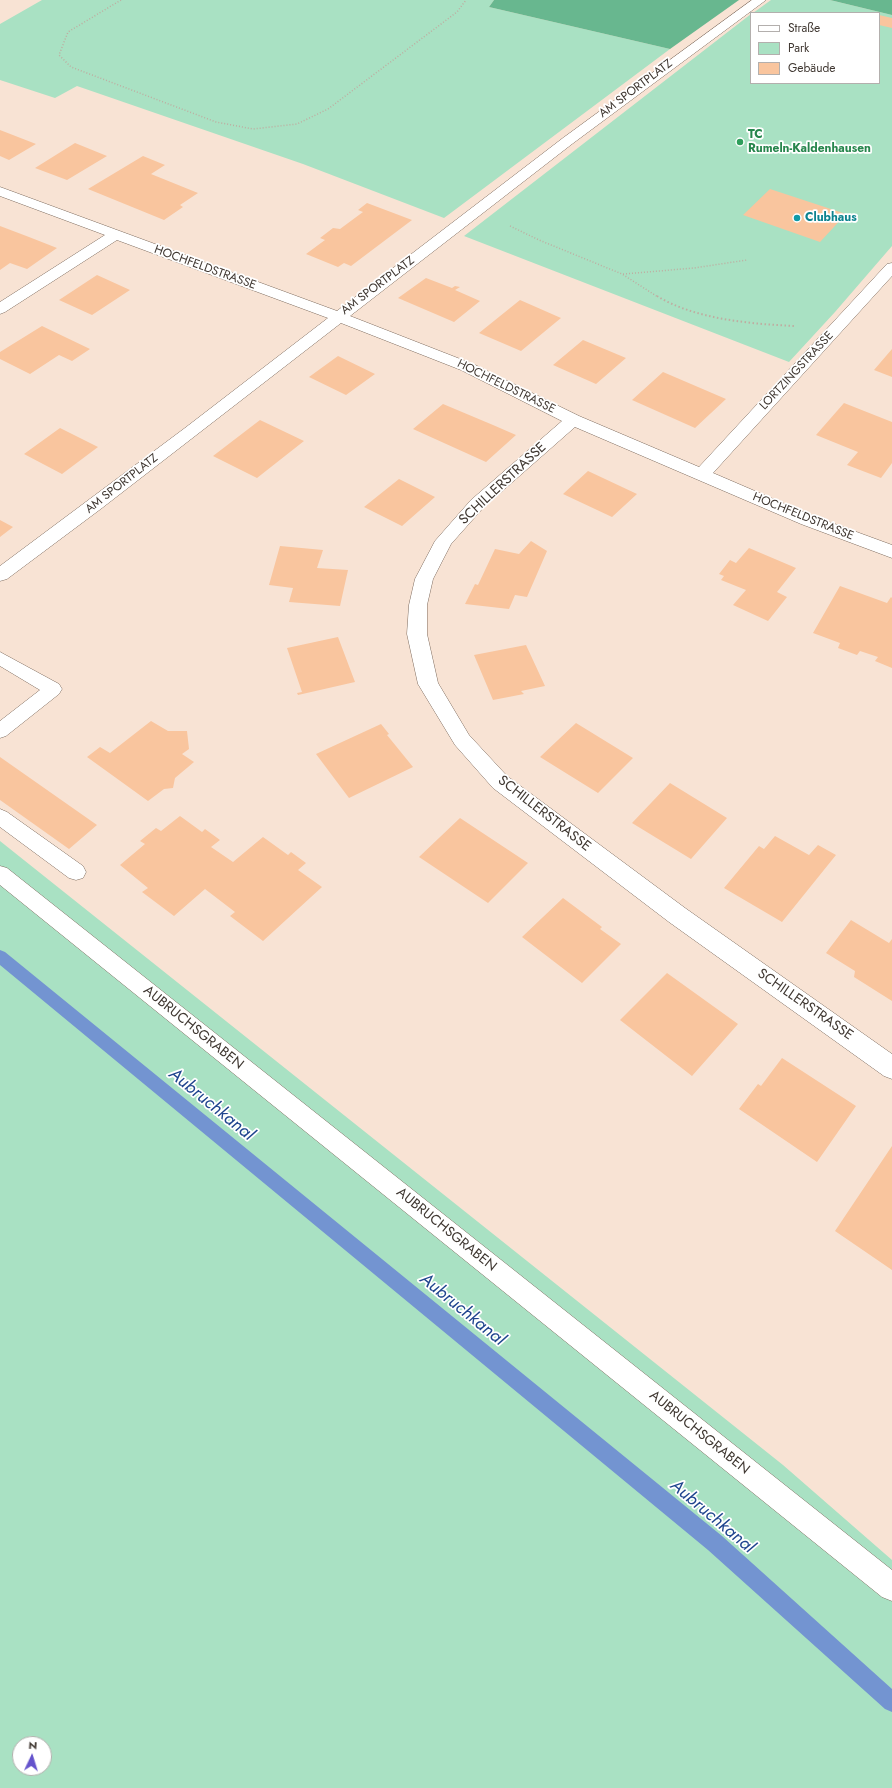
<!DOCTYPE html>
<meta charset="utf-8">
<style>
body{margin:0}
#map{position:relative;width:892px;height:1788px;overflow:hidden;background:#f8e3d4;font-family:Jost,sans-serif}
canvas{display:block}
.legend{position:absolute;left:750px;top:12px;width:130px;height:72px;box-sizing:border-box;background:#fff;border:1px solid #b3afad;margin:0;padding:5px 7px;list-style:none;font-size:12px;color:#403832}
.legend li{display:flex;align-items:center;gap:8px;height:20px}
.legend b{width:20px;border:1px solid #b3afad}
.north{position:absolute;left:12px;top:1736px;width:40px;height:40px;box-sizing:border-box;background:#fff;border:1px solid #b3afad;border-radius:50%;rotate:4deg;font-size:11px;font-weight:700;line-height:16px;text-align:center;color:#403832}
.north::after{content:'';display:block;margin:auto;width:14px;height:18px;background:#6453cc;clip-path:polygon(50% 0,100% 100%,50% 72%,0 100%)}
</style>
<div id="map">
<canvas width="892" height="1788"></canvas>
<ul class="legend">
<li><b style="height:5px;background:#fff"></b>Straße</li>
<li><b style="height:11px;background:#a9e1c3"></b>Park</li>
<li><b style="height:11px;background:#f9c59e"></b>Gebäude</li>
</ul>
<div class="north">N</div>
</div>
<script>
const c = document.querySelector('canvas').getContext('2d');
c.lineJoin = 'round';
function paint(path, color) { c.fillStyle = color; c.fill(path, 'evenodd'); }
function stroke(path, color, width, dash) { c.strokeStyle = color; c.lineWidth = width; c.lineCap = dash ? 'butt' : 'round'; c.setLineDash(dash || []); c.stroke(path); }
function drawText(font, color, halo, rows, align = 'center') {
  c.font = font + ' Jost,sans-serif'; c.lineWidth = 3.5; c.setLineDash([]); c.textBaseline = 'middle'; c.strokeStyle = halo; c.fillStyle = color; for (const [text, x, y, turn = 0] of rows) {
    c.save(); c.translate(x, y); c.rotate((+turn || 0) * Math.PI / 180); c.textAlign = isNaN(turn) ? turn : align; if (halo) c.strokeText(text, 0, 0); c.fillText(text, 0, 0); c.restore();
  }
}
const green = new Path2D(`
 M 42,0 L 494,0 L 489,7 L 670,49 L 444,218 L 303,164 L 77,86 L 55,98 L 0,80 L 0,24 Z
 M 771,0 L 830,0 L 892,15 L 892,246 L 835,312 L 789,362 L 464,236 L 751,14 L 751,83 L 879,83 L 879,13 L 753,13 Z
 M 0,841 L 783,1465 L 892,1560 L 892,1788 L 0,1788 ZM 20,1744 L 44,1744 L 44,1768 L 20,1768 Z`);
const forest = new Path2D(`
 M 494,0 L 739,0 L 670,49 L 489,7 Z
 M 830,0 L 892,0 L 892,15 Z`);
const stream = new Path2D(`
 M 0,950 L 5,952 L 722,1536 L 892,1689 L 892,1712 L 885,1709 L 708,1550 L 0,965 Z`);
const building = new Path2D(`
 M 879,15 L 892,18 L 892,28 L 879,25 Z
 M 0,130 L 36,144 L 9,160 L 0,156 Z
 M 75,143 L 107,156 L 67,180 L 35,168 Z
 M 143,156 L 165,165 L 151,174 L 198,193 L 180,205 L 183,207 L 164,220 L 88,189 Z
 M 770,189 L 846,214 L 820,242 L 743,215 Z
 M 367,203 L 412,220 L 351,266 L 344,263 L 338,267 L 306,254 L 325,240 L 320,238 L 333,228 L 340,229 L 363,212 L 358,210 Z
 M 0,226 L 29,237 L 57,248 L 27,269 L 10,263 L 0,270 Z
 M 97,275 L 130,290 L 92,315 L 59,300 Z
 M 426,278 L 452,288 L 455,286 L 460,287 L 455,290 L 480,301 L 454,322 L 398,298 Z
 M 520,300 L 561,318 L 521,351 L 479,333 Z
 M 42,326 L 90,349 L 72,361 L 59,355 L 30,374 L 0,359 L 0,352 Z
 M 583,340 L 626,358 L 596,384 L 553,365 Z
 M 892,349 L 892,377 L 874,370 Z
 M 338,356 L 375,374 L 346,395 L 309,377 Z
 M 663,372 L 726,399 L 695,428 L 632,400 Z
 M 844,403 L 892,422 L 892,463 L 881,478 L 847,465 L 858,452 L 816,435 Z
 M 443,404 L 493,425 L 516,435 L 486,462 L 413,429 Z
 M 260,420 L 304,441 L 257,478 L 213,456 Z
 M 60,428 L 98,447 L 62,474 L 24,454 Z
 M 588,471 L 637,494 L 612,517 L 563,494 Z
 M 399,479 L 435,497 L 402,526 L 364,507 Z
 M 0,520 L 13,527 L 0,537 Z
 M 531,541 L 547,551 L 527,597 L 515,595 L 509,609 L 465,604 L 475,584 L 478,585 L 495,549 L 519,554 Z
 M 280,546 L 323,550 L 317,568 L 348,570 L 340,606 L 289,602 L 293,588 L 269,585 Z
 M 749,548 L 796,568 L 777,592 L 787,597 L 768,621 L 733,605 L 746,590 L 721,580 L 724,576 L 719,574 L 730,560 L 736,563 Z
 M 840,586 L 887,603 L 891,597 L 892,598 L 892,668 L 875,661 L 878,657 L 860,651 L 857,655 L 838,648 L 840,643 L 813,633 Z
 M 338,637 L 355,682 L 298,695 L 297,693 L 302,692 L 287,648 Z
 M 526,645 L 545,686 L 521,691 L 524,694 L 493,700 L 474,655 Z
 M 151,721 L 168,731 L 187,731 L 189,749 L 182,754 L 194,762 L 175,778 L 173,788 L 164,789 L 148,801 L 87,757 L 100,747 L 110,753 Z
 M 576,723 L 633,758 L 598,793 L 540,757 Z
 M 381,724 L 389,734 L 387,735 L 413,767 L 349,798 L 316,754 Z
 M 0,757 L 97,825 L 69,849 L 0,800 Z
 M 670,783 L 727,818 L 691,859 L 632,823 Z
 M 180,816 L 202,832 L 205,829 L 220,840 L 211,847 L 233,862 L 263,837 L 288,855 L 291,852 L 306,863 L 298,870 L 322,887 L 263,941 L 230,916 L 235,912 L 205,889 L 174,916 L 142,892 L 148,888 L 120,865 L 145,844 L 140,841 L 156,828 L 161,831 Z
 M 460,818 L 528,863 L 488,903 L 419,857 Z
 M 775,836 L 809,855 L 818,845 L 836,855 L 782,922 L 724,888 L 759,846 L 764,849 Z
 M 563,898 L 602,927 L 600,929 L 621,944 L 582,983 L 522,937 Z
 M 851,920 L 889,943 L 892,939 L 892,1001 L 854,977 L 855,971 L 826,953 Z
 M 667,973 L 738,1024 L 692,1076 L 620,1020 Z
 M 782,1058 L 856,1106 L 817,1162 L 739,1109 L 758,1084 L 761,1086 Z
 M 892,1146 L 892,1270 L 835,1231 Z`);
const pathFar1 = new Path2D(`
 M 121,0 L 68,32 L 59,55 L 71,67 L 216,122 L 253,129 L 297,124 L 328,109 L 457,12 L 466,0
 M 510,226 L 539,240 L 622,274 L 658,297
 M 623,274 L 694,268 L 747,260`);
const path = new Path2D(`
 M 657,296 C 694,319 751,324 794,326`);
const service = new Path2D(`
 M 0,652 L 59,684 L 62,689 L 59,694 L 6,736 L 0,738 L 0,721 L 40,690 L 0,666 Z
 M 0,809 L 7,812 L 83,866 L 86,872 L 83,878 L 76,880 L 69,878 L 0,827 Z
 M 0,866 L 7,868 L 892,1570 L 892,1601 L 882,1597 L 0,885 Z`);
const minor = new Path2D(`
 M 752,0 L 766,0 L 572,144 L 350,316 L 473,364 L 579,416 L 699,467 L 887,264 L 892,263 L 892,276 L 713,473 L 813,516 L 892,545 L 892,558 L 801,524 L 575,427 L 483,508 L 451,544 L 433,579 L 427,605 L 427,634 L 438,683 L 469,735 L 507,776 L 685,908 L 892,1054 L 892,1079 L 884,1076 L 669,922 L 493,788 L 455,745 L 418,684 L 407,634 L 409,605 L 415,579 L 435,541 L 471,500 L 562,421 L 461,370 L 341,323 L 102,508 L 7,579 L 0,581 L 0,566 L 185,428 L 328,318 L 117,240 L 5,312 L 0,314 L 0,302 L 105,235 L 0,196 L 0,187 L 337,311 L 563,138 Z`);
const markers = [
 [740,142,4,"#2e9e5b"],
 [797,218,4,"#0f9aa8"]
];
const farStreetnames = [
 ["AM SPORTPLATZ",636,89,-37],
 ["HOCHFELDSTRASSE",205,268,20],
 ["AM SPORTPLATZ",378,286,-37],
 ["LORTZINGSTRASSE",797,371,-47],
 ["HOCHFELDSTRASSE",506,387,26],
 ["AM SPORTPLATZ",122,484,-38],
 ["HOCHFELDSTRASSE",803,517,22]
];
const farLeisurenames = [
 ["TC",748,135],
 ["Rumeln-Kaldenhausen",748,149]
];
const farCulturenames = [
 ["Clubhaus",805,218]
];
const streetNames = [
 ["SCHILLERSTRASSE",503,484,-43],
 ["SCHILLERSTRASSE",544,814,38],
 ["SCHILLERSTRASSE",805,1005,35],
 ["AUBRUCHSGRABEN",193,1028,39],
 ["AUBRUCHSGRABEN",446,1230,39],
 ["AUBRUCHSGRABEN",699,1433,39]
];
const nearWaternames = [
 ["Aubruchkanal",211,1105,39],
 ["Aubruchkanal",462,1310,39],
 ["Aubruchkanal",712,1517,40]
];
paint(green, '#a9e1c3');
paint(forest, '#68b78f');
paint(stream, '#7394d1');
paint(building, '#f9c59e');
stroke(service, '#7e6c5f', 1);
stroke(minor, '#7e6c5f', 1);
stroke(pathFar1, '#beada1', 1.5, [1, 2]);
stroke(path, '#beada1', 2, [1.5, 2.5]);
paint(service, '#fff');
paint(minor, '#fff');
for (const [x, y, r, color] of markers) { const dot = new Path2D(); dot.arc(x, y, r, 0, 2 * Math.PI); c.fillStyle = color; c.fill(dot); stroke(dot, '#fff', 1.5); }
drawText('12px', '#403832', '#fff', farStreetnames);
drawText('bold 12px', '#27864d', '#fff', farLeisurenames, 'left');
drawText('bold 12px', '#0d838f', '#fff', farCulturenames, 'left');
drawText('14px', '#403832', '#fff', streetNames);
drawText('italic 18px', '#1f458e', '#fff', nearWaternames);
</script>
